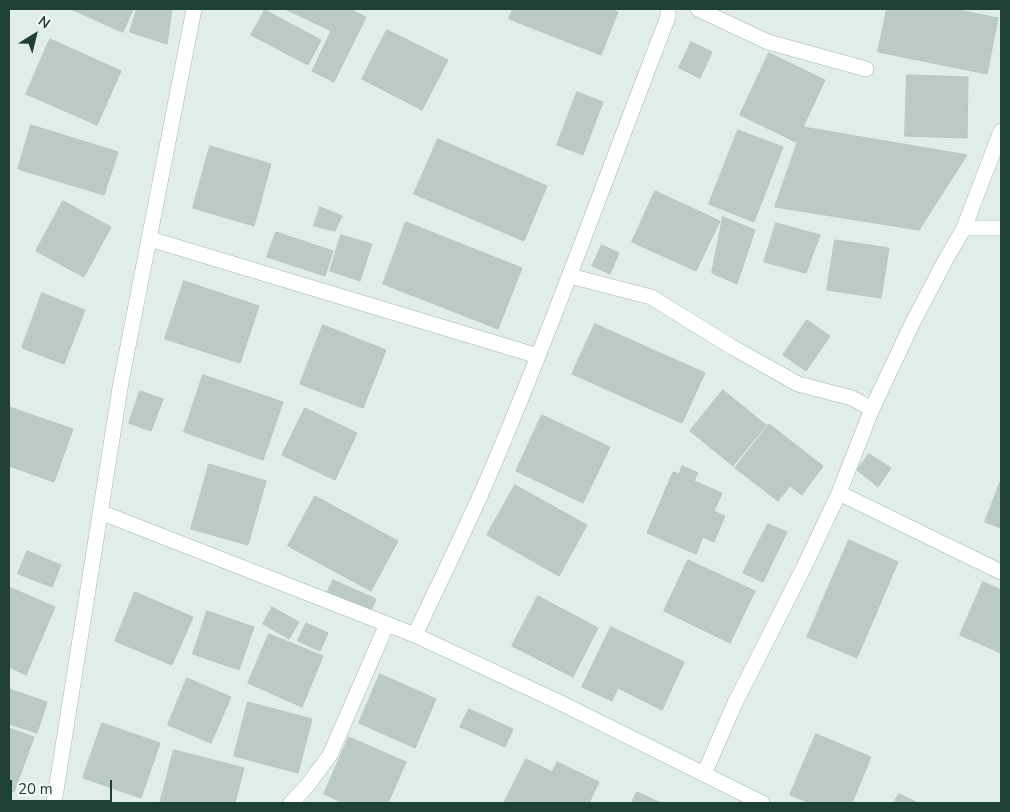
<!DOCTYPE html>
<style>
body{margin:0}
#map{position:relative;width:1010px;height:812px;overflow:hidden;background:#e1ede8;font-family:"Nunito Sans",sans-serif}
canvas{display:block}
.frame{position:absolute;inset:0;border:10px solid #1f4037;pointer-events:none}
.north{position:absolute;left:10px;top:10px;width:50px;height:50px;-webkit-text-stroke:4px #f2f9f5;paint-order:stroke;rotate:36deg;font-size:14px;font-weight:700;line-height:20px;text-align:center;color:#1f4037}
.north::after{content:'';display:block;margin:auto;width:18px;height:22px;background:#1f4037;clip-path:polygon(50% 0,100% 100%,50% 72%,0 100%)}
.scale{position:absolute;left:10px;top:780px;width:102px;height:22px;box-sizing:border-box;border:2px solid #1f4037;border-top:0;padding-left:6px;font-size:15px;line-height:18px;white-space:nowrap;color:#1f4037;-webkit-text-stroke:4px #f2f9f5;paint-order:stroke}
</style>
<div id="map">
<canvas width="1010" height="812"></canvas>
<div class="frame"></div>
<div class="north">N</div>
<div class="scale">20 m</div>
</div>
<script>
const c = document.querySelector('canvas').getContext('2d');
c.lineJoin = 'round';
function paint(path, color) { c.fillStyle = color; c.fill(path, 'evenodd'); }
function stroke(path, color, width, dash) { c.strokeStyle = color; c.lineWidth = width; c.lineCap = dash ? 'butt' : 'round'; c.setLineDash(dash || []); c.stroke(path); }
const building = new Path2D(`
 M 71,9 L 133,9 L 123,32 Z
 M 137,9 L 172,9 L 167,44 L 130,32 Z
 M 285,9 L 349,9 L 366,17 L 334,82 L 312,71 L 331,31 Z
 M 513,9 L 610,9 L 618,12 L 601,55 L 509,19 Z
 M 887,9 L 954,9 L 998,18 L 987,74 L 878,52 Z
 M 265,10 L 321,40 L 308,65 L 251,35 Z
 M 387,30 L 448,60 L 422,110 L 362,79 Z
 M 50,39 L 121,71 L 97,125 L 26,94 Z
 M 691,42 L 712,52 L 700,78 L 679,68 Z
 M 769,53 L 825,80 L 796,142 L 740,115 Z
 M 907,75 L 968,77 L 967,138 L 905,136 Z
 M 577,92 L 603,102 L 583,155 L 557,145 Z
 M 31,125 L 118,152 L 104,195 L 18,169 Z
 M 803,127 L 967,155 L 919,230 L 775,207 Z
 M 738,130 L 783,147 L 754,222 L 709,204 Z
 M 438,139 L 547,186 L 524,241 L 414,194 Z
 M 210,146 L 271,164 L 254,226 L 193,208 Z
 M 655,191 L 720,221 L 696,271 L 632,242 Z
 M 63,201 L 111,227 L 84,277 L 36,251 Z
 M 320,207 L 342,216 L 335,231 L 314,226 Z
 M 723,217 L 755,230 L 737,284 L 712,273 Z
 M 406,222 L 522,268 L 498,329 L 383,284 Z
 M 776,223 L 820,235 L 806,273 L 764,262 Z
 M 276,232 L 333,251 L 325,276 L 267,257 Z
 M 341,235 L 372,244 L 360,281 L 330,271 Z
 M 835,240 L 889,248 L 881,298 L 827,290 Z
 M 602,245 L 619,253 L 610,274 L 592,266 Z
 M 184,281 L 259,306 L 240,363 L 165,339 Z
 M 42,293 L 85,310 L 64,364 L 22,348 Z
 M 807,320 L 830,336 L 806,371 L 783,355 Z
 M 595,324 L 705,373 L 682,423 L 572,374 Z
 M 323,325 L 386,350 L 363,408 L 300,384 Z
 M 203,375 L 283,402 L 263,460 L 184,432 Z
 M 723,390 L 766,425 L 733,466 L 690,431 Z
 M 140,391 L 163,399 L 151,431 L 129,423 Z
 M 9,407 L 73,429 L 54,482 L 9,466 Z
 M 305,408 L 357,433 L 335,480 L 282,455 Z
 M 542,415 L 610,447 L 583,503 L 516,471 Z
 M 769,424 L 823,466 L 802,495 L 790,486 L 778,501 L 735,468 Z
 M 869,454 L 891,468 L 878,487 L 857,470 Z
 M 209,464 L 266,481 L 248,545 L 191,529 Z
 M 682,466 L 698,473 L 694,481 L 722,493 L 714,511 L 725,516 L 714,542 L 703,537 L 696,554 L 647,533 L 673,472 L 679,474 Z
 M 1001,480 L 1001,528 L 985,522 Z
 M 515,485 L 587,525 L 559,576 L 487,535 Z
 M 315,496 L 398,541 L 371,591 L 288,546 Z
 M 768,524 L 787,532 L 763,582 L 743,573 Z
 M 849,540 L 898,562 L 857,658 L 807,637 Z
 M 27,551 L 61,565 L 52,587 L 18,574 Z
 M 688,560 L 755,591 L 730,643 L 664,611 Z
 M 333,580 L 376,599 L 369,616 L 325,597 Z
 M 983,582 L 1001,590 L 1001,653 L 960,635 Z
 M 9,587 L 55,607 L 26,675 L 9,667 Z
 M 135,592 L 193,617 L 172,665 L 115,641 Z
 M 538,596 L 598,628 L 573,677 L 512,646 Z
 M 272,607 L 299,622 L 289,639 L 263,624 Z
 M 207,611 L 254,627 L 239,670 L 193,654 Z
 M 306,623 L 328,633 L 320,651 L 298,641 Z
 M 611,627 L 684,662 L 662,710 L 618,688 L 612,701 L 582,687 Z
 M 269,634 L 323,656 L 302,707 L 248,683 Z
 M 380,674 L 436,699 L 415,748 L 359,723 Z
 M 187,678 L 231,697 L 211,743 L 168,725 Z
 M 9,689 L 47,702 L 37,733 L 9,724 Z
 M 248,702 L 312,719 L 298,773 L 234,756 Z
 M 469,709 L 513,729 L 505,747 L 460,727 Z
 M 102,723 L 160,743 L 141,798 L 83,778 Z
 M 9,728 L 34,737 L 14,792 L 9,790 Z
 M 816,734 L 871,757 L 852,803 L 810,803 L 790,795 Z
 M 349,737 L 406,762 L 388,803 L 343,803 L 324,794 Z
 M 174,750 L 244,768 L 235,803 L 160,803 Z
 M 526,759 L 552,772 L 557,762 L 599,782 L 589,803 L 504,803 Z
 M 637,792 L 661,803 L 632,803 Z
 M 899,794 L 918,803 L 894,803 Z`);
const minor = new Path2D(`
 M 698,9 L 768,42 L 866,69
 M 964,228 L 1001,228
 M 150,239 L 538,356
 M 570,276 L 651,297 L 732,347 L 798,384 L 852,398 L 872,409
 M 839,493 L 1001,572
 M 100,512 L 415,635 L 563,704 L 762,803
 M 415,635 C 439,583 465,531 488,478 C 553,326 608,171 668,17 L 668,9
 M 704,774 L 735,703 L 804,567 L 839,493 L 872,409 L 912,324 L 946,259 L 964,228 L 1001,131
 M 54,803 L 121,382 L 194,9
 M 291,803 L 307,786 L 330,755 L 387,624`);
paint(building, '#b9cbc3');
stroke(building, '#b3c7bf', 1);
stroke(minor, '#a3b6af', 16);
stroke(minor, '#fff', 15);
</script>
